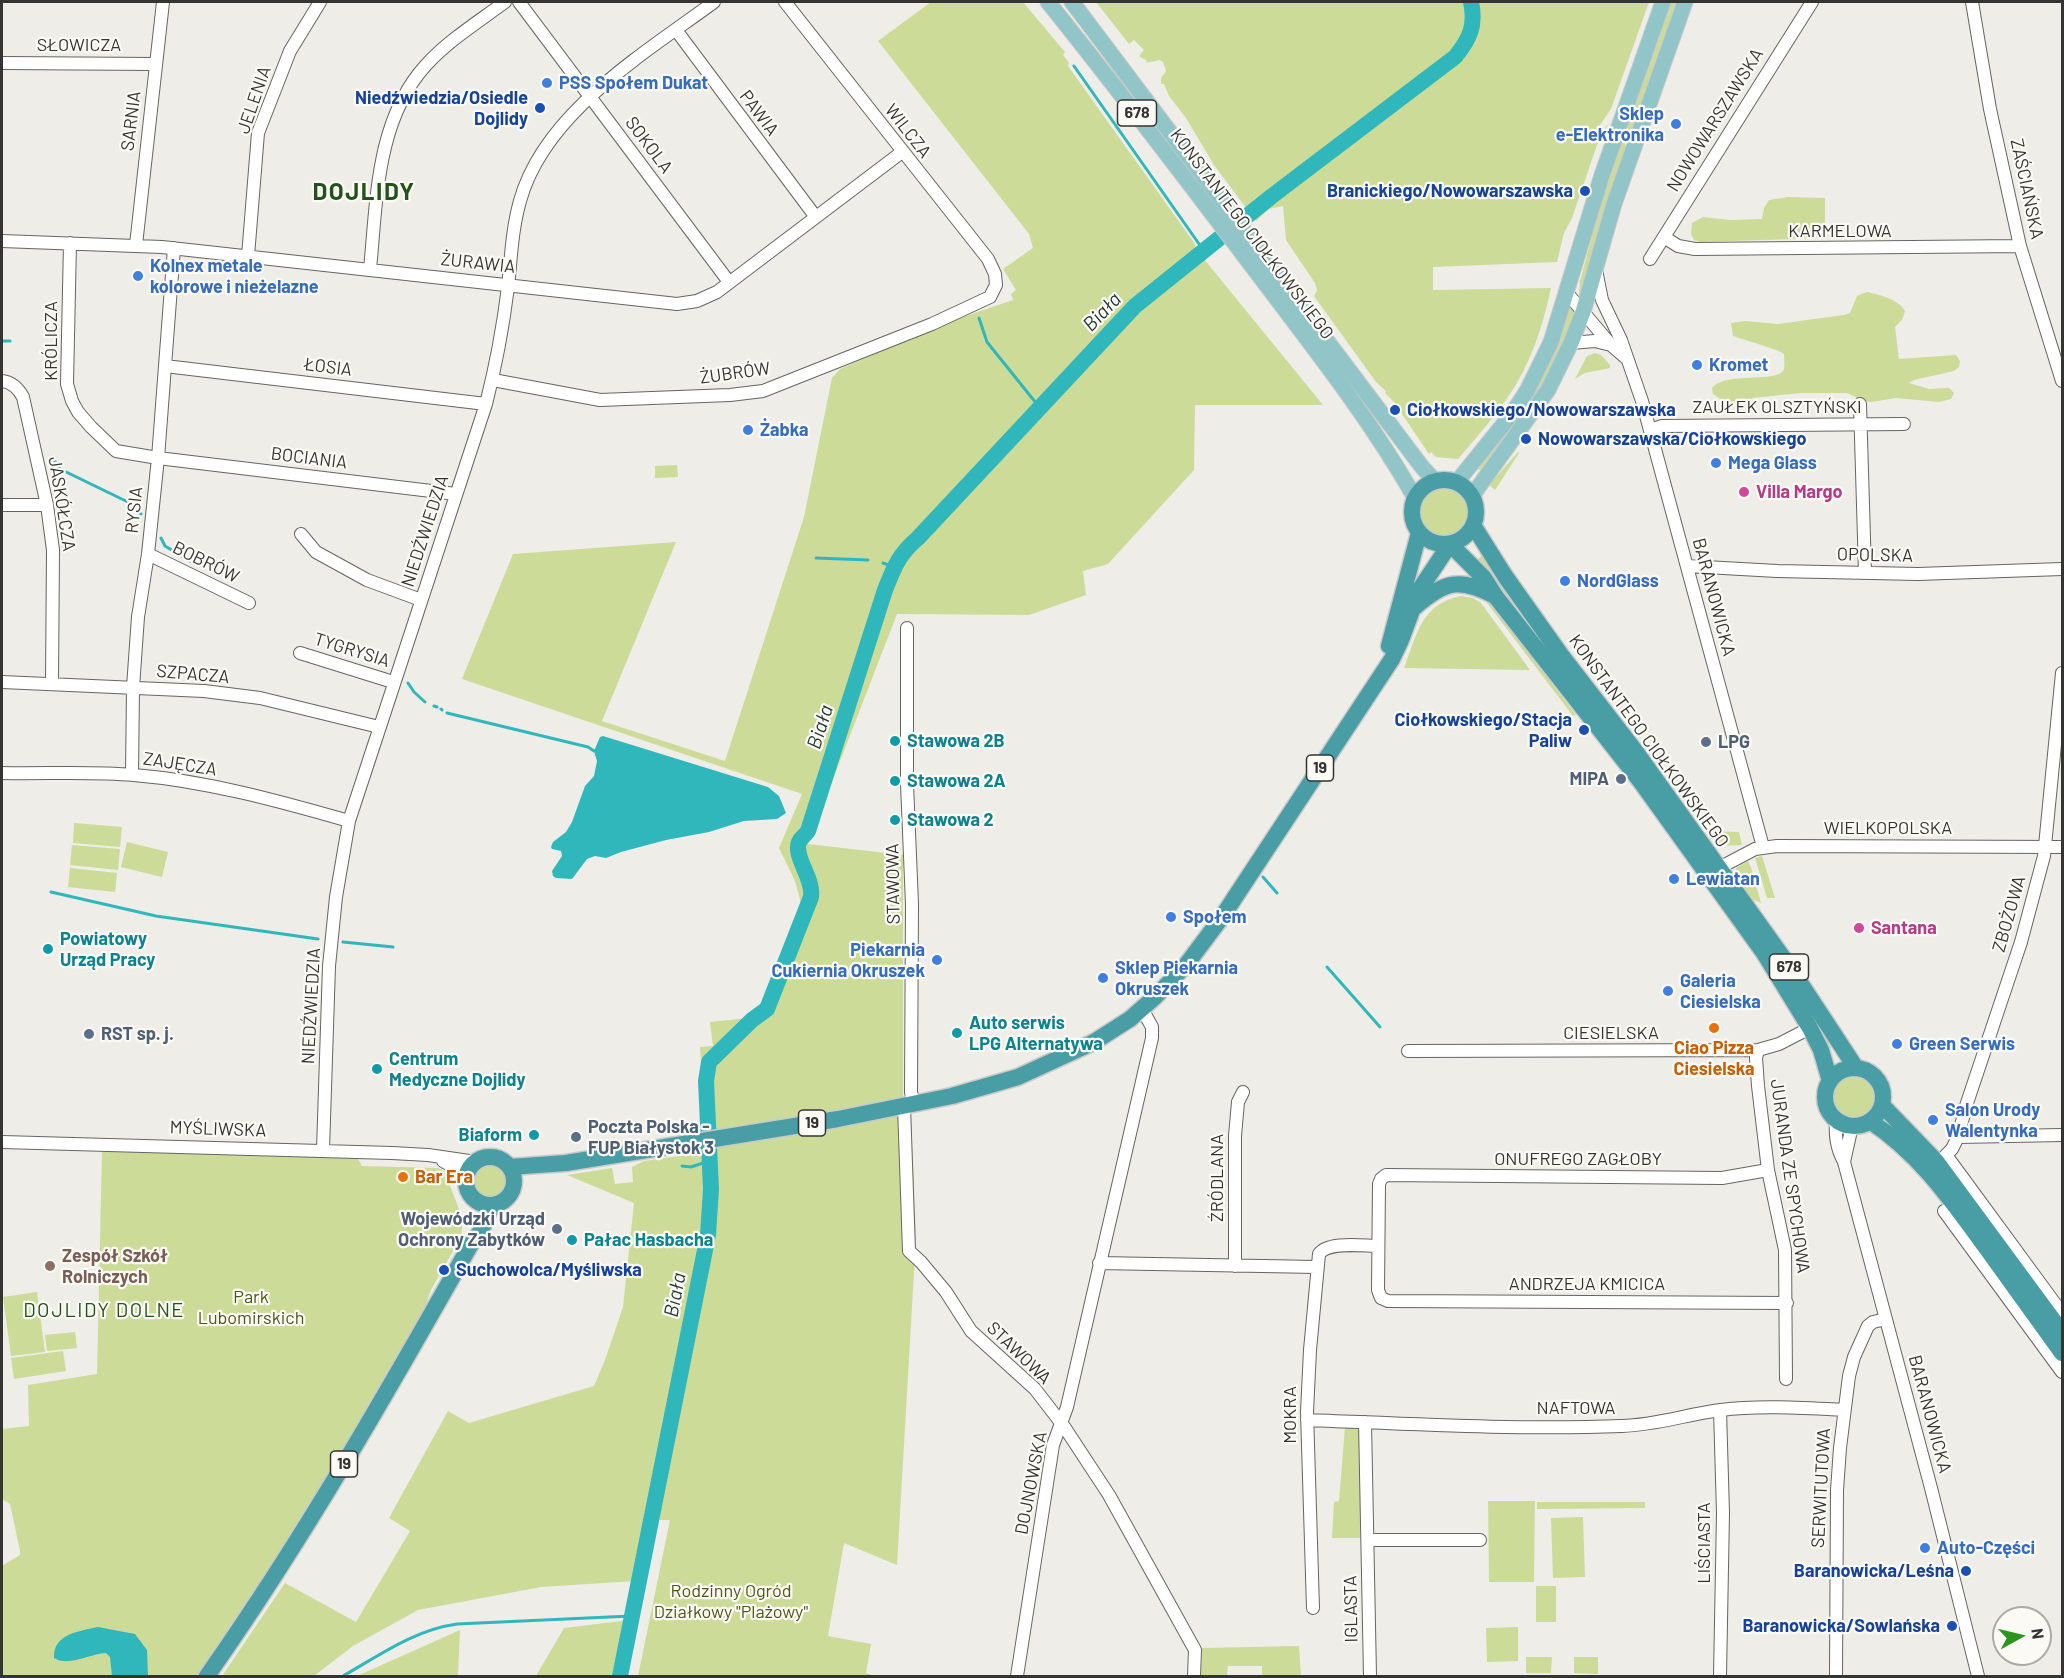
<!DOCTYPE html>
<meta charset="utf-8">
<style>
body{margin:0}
#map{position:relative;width:2064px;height:1678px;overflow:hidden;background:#eeede8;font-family:Barlow,sans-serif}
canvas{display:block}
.frame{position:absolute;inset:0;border:3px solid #343432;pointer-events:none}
.north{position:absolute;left:1992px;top:1606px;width:60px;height:60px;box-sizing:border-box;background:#fcfaf5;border:2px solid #acaba7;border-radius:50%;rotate:82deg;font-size:16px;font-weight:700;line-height:24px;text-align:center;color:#343432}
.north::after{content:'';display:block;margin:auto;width:21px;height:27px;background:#2a951f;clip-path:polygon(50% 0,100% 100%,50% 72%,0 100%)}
</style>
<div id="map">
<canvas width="2064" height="1678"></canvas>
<div class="frame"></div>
<div class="north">N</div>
</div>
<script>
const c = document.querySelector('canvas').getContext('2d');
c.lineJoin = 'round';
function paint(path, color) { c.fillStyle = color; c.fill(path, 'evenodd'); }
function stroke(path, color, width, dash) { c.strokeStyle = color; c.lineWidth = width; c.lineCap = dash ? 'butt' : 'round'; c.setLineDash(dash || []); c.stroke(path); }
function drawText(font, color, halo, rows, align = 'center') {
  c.font = font + ' Barlow,sans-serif'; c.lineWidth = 4.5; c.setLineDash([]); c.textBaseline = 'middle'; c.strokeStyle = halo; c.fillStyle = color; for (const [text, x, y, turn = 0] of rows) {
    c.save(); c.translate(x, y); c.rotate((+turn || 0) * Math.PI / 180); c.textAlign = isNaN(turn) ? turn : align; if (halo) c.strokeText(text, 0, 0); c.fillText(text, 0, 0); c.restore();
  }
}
const green = new Path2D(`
 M 931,2 L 1023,2 L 1065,52 L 1063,55 L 1069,63 L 1068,66 L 1195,244 L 1195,248 L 1323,405 L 1195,405 L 1194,470 L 1108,564 L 1083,571 L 1086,595 L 1029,615 L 897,614 L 808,844 L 903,855 L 903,1101 L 911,1113 L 916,1238 L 897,1565 L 844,1543 L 828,1636 L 871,1644 L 866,1673 L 876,1676 L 638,1676 L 670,1520 L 647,1520 L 635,1581 L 541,1587 L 418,1610 L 353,1646 L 314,1676 L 222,1676 L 285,1583 L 356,1622 L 410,1531 L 389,1518 L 448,1411 L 469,1423 L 594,1386 L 605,1360 L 623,1307 L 634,1203 L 567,1175 L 612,1168 L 615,1184 L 633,1182 L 632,1167 L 644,1161 L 707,1152 L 700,1047 L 713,1046 L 710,1022 L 749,1018 L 765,1008 L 804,914 L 795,881 L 779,848 L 802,794 L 462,679 L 513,554 L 676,542 L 602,721 L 725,761 L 804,517 L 832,378 L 840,369 L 951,321 L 1013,300 L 1011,294 L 1016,290 L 1003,269 L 1033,248 L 1029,234 L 878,41 Z
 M 1096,2 L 1649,2 L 1611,109 L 1589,141 L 1592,144 L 1609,123 L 1603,135 L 1599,139 L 1572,218 L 1564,233 L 1557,262 L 1433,267 L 1433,290 L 1551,288 C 1545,317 1536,346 1523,372 C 1507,403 1481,432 1458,459 L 1436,457 L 1431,452 L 1429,454 L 1394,402 L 1385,393 L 1386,391 L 1376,382 L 1314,296 L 1317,291 L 1315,283 L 1286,240 L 1283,206 L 1269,209 L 1256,221 L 1214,165 L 1186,118 L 1169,96 L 1164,84 L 1161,84 L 1161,78 L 1166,71 L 1163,62 L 1160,60 L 1146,63 L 1147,61 L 1139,56 L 1144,50 L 1134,40 L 1129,44 Z
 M 1669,2 L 1679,2 L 1632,136 L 1626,125 Z
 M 1622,135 L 1626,147 L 1580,301 L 1579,292 L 1580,281 L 1608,175 Z
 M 1788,197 L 1825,198 L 1825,235 L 1794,239 L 1700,242 L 1694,240 L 1691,234 L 1692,223 L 1703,217 L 1730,220 L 1762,219 L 1764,208 L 1769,200 Z
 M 1867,292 C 1880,295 1898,299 1905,311 L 1902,320 L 1895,327 L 1899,359 L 1956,355 L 1960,361 L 1959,367 L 1954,371 L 1914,380 L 1909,383 L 1929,389 L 1949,388 L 1954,393 L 1951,399 L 1939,402 L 1896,398 L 1871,402 L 1864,401 L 1847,393 L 1801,393 L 1753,398 L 1735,406 L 1729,405 L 1713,394 L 1712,388 C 1725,371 1778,384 1784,369 C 1785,365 1784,359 1784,354 C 1778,349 1744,340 1733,336 L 1731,323 L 1745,321 L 1778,324 L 1844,315 L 1850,313 L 1857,296 Z
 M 1571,300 L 1576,311 L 1568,334 L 1538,393 L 1481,471 L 1476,468 Z
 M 1595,353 L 1601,355 L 1610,365 L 1610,368 L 1585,373 L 1575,379 L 1587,356 Z
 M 1518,452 L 1519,453 L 1495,490 L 1489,485 Z
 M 677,465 L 678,477 L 655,478 L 655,466 Z
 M1420 513a24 24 0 1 1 48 0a24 24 0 1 1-48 0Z
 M 1483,554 L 1536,628 L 1550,656 L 1495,581 L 1476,561 Z
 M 1481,595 L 1490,602 L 1576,715 L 1573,716 Z
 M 1461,596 L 1473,598 L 1481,603 L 1530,670 L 1404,668 C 1417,634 1421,604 1461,596 Z
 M 74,823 L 122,827 L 120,847 L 73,843 Z
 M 1709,831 L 1739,832 L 1742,845 L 1717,846 Z
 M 127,842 L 168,852 L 162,877 L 121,867 Z
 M 72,845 L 120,849 L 118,870 L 70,865 Z
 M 1762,856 L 1775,898 L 1767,898 L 1755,858 Z
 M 1748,861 L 1751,867 L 1761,903 L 1751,899 L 1736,875 L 1736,868 Z
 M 70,868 L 117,873 L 115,892 L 68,887 Z
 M1833 1098a21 21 0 1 1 42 0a21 21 0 1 1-42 0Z
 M 102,1150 L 357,1157 L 362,1166 L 438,1168 L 445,1172 L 462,1217 L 462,1229 L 461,1237 L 431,1290 L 425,1308 L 305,1519 L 200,1676 L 2,1676 L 2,1566 L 20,1555 L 20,1551 L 10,1504 L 2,1499 L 2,1429 L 29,1426 L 28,1385 L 97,1374 Z
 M474 1181a17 17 0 1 1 34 0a17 17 0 1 1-34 0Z
 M 37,1292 L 45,1352 L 11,1356 L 3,1297 Z
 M 75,1332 L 77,1348 L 47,1351 L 45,1335 Z
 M 63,1351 L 66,1371 L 14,1379 L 11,1358 Z
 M 1345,1427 L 1360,1429 L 1360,1538 L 1332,1538 L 1334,1502 L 1339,1501 Z
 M 1488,1501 L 1535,1501 L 1534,1582 L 1489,1582 Z
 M 1537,1502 L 1645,1502 L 1645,1508 L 1537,1509 Z
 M 1583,1517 L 1585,1577 L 1553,1578 L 1551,1518 Z
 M 1536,1586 L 1556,1586 L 1556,1622 L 1536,1622 Z
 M 630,1620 L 619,1676 L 536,1676 L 564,1628 Z
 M 1518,1627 L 1518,1661 L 1487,1662 L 1486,1628 Z
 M 460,1630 L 458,1676 L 357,1676 Z
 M 1299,1646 L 1301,1676 L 1262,1676 L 1262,1666 L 1228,1666 L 1227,1675 L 1201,1675 L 1202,1648 Z
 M 1526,1657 L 1552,1657 L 1551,1673 L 1526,1673 Z
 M 1574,1657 L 1598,1657 L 1598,1674 L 1574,1673 Z`);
const water = new Path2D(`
 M 603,736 L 768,787 L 779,796 L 786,813 L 777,819 L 744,821 L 709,832 L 666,840 L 621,852 L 606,858 L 595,856 L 587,859 L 572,879 L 556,878 L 553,876 L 552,871 L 562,856 L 561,851 L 552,849 L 551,847 L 553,842 L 566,832 L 572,822 L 585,786 L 594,776 L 597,761 L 594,751 L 600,737 Z
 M 98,1627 L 135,1634 L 147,1650 L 148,1676 L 112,1676 L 110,1657 L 106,1653 C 89,1654 69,1667 54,1658 C 53,1634 79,1631 98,1627 Z`);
const stream = new Path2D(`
 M 1074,66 L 1204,251
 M 979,318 L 987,342 L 1040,408
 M 2,341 L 10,341
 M 52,457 L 60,469 L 130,503 L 141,514
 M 161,538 L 165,546 L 195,564
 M 816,558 L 868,560
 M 883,563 L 894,567
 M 408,683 L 414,692 L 425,702
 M 434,706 L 437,707
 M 441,709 L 442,710
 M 447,713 L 588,747 L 594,751
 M 1263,877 L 1277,893
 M 51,892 L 156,916 L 318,939
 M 343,942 L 393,947
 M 1327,967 L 1380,1027
 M 682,1166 L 691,1167 L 709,1161
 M 343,1676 C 380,1655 414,1630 457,1624 L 631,1616`);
const river = new Path2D(`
 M 620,1676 L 708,1235 L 711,1189 L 706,1081 L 709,1062 L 752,1020 L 767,1009 L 811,897 C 814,878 793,857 799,842 C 801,837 805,836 808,831 L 885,590 C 894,567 899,554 918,538 L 1135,306 L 1272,196 L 1455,57 C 1470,39 1476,25 1471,2`);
const minor = new Path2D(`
 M 519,2 L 729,282
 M 1972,2 L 1990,109 L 2020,246 L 2062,381
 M 676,30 L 815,216
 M 2,63 L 156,64
 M 1664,237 L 1678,246 L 1695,249 L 2020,246
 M 2,241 L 162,247 L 677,304 L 697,301 L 717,292 L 902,152
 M 70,243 L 67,384 L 72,401 L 78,412 L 91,427 L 116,451 L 158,458 L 456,494
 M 136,245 L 163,2
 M 248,256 L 258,133 L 290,51 L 320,2
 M 1650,259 L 1812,2
 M 370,269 C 377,199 376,120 426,65 C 449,40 478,22 505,2
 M 1596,270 L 1602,300 L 1621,340 L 1642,401 L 1763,847
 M 1567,293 L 1611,345 L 1626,358
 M 1571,343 L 1595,341 L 1611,345
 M 165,366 L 486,404
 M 493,380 L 600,400 L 730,395 L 763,391 L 932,324 L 990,297 L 996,285 L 995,274 L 988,259 L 785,2
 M 2,381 C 12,382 18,388 23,397 L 47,505 L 53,550 L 52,683
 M 1860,404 L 1865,572
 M 1650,430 L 1662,426 L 1904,424
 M 2,505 L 47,505
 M 301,534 L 316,552 L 367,580 L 421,600
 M 148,554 L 249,603
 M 1687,566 L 1777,571 L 1918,574 L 2062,569
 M 907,628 L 907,784 L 912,904 L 911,1092 L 914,1104
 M 300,653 L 393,682
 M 2062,673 L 2044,856 L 2021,942 L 1966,1106 L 1958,1137 L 1952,1149 L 1946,1155 L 2062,1313
 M 2,682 L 204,691 L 260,698 L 379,727
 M 2,773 C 46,774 90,771 134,775 C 207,781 279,801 349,821
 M 132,775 L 133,687 L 138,617 L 148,554 L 158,458 L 174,248
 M 1719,868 L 1755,849 L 1777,846 L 2062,847
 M 1758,1050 L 1756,1058 L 1758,1086 L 1768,1170 L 1785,1250 L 1786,1379
 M 1408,1051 L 1758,1050 L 1779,1044 L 1810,1028
 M 904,1106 L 909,1251 L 921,1262 L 946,1292 L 971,1331 L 1035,1389 L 1065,1428 L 1109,1495 L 1195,1650 L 1194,1676
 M 1836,1119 C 1835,1135 1836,1147 1844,1162 L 1931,1488 L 1978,1676
 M 1958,1137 L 2062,1135
 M 2,1142 L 392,1153 L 428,1155 L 476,1162
 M 323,1150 L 329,966 L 336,897 L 349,821 L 486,404 C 496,365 503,327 508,287 C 511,258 512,229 520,201 C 544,113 645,53 714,2
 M 443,1161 L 463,1173 L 467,1179
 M 1844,1162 L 1852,1126
 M 1768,1170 L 1722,1178 L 1386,1175 L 1381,1179 L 1379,1184 L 1378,1290 L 1381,1298 L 1388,1301 L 1787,1303
 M 1944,1211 L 2062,1372
 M 1099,1263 L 1317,1267
 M 1235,1266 L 1235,1136 L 1238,1102 L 1243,1092
 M 1720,1410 L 1723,1513 L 1720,1676
 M 1307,1420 C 1412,1424 1517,1430 1622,1426 C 1656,1425 1688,1414 1721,1410 C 1759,1405 1806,1408 1844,1410
 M 1365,1422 L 1370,1676
 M 1368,1540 L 1480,1540
 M 1313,1608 L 1307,1412 L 1310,1350 L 1319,1254 C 1328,1241 1363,1246 1378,1246
 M 1017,1676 L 1053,1445 L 1067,1407 L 1152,1038 L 1152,1027 L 1142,1009
 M 1836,1676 L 1837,1490 L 1840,1448 L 1849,1376 L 1854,1357 L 1868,1326 L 1873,1322 L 1886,1319`);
const major = new Path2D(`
 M 1048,2 C 1122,94 1193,188 1264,282 C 1317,352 1372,422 1415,498
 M 1072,2 L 1422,467 L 1435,481
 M 1456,483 L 1511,415 L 1527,391 L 1551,342 L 1602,175 L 1663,2
 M 1472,496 L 1548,390 L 1571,343 L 1583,312 L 1614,204 L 1685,2`);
const highway = new Path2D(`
 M1412 512a32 32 0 1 1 64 0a32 32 0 1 1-64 0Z
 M 1473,525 L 1505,576 L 1561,655 L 1636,752 L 1789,966 L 1856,1068
 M 1450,544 L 1484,578 L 1496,597 L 1641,782 L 1764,953 L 1810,1028 L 1821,1050 L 1830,1081
 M 1415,607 C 1445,581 1459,577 1495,596
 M 1389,646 L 1419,533
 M1825 1097a29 29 0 1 1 58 0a29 29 0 1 1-58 0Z
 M 1882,1105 L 1936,1161 L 2062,1332
 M 1870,1121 C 1921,1155 1951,1200 1987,1249 C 2012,1284 2037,1318 2062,1353
 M466 1181a24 24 0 1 1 48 0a24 24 0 1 1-48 0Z
 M 510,1167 L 566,1163 L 838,1119 L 952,1096 L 1018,1077 L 1094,1042 L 1130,1019 L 1155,997 L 1186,965 L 1222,917 L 1392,659 L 1401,640 L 1420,589 L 1450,544
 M 207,1676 C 304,1538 388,1391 471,1244 L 481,1231 L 489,1212 L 496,1204`);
const markers = [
 [547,83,6,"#3f7fe0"],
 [540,108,6,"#1a4fb4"],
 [1676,124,6,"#3f7fe0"],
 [1585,191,6,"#1a4fb4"],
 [138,276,6,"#3f7fe0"],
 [1697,365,6,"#3f7fe0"],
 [1395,410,6,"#1a4fb4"],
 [748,430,6,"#3f7fe0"],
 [1526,439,6,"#1a4fb4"],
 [1716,463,6,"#3f7fe0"],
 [1744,492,6,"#d1479c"],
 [1565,581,6,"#3f7fe0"],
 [1584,730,6,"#1a4fb4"],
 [895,741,6,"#0f9aa8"],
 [1706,742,6,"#5c6f8a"],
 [1621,779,6,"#5c6f8a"],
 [895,781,6,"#0f9aa8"],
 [895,820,6,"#0f9aa8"],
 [1674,879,6,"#3f7fe0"],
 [1171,917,6,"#3f7fe0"],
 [1859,928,6,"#d1479c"],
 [48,949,6,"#0f9aa8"],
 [937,960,6,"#3f7fe0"],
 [1103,978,6,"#3f7fe0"],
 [1668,991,6,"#3f7fe0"],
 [1714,1028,6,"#e8710a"],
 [957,1033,6,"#0f9aa8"],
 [89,1034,6,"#5c6f8a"],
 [1897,1044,6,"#3f7fe0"],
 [377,1069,6,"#0f9aa8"],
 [1933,1120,6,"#3f7fe0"],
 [534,1135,6,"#0f9aa8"],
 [576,1137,6,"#5c6f8a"],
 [403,1177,6,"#e8710a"],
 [557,1229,6,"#5c6f8a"],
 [572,1240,6,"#0f9aa8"],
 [50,1266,6,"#8d6e63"],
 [444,1270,6,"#1a4fb4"],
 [1925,1548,6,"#3f7fe0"],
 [1966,1571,6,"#1a4fb4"],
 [1952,1626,6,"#1a4fb4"]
];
const shields = [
 [1137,113,39],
 [1320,768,27],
 [1789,967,39],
 [812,1123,27],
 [344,1464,27]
];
const shieldNames = [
 ["678",1137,113],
 ["19",1320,768],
 ["678",1789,967],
 ["19",812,1123],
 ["19",344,1464]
];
const streetNames = [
 ["SŁOWICZA",79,45],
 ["JELENIA",254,100,-71],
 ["PAWIA",759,113,53],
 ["NOWOWARSZAWSKA",1715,120,-58],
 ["SARNIA",131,121,-83],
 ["WILCZA",908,131,52],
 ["SOKOLA",649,145,53],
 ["ZAŚCIAŃSKA",2027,189,78],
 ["KARMELOWA",1840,231],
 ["KONSTANTEGO CIOŁKOWSKIEGO",1252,234,53],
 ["ŻURAWIA",478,263,6],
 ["KRÓLICZA",51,341,-90],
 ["ŁOSIA",328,367,7],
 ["ŻUBRÓW",735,373,-8],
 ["ZAUŁEK OLSZTYŃSKI",1777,407],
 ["BOCIANIA",309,458,7],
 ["JASKÓŁCZA",62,504,81],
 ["RYSIA",134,510,-84],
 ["NIEDŹWIEDZIA",425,531,-72],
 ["OPOLSKA",1875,555,1],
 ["BOBRÓW",206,562,26],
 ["BARANOWICKA",1714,597,75],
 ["TYGRYSIA",352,650,17],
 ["SZPACZA",193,674,5],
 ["KONSTANTEGO CIOŁKOWSKIEGO",1649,741,54],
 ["ZAJĘCZA",180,764,9],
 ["WIELKOPOLSKA",1888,828],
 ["STAWOWA",893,884,-91],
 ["ZBOŻOWA",2009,914,-74],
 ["NIEDŹWIEDZIA",311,1006,-87],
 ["CIESIELSKA",1611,1033],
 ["MYŚLIWSKA",218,1129,2],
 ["ONUFREGO ZAGŁOBY",1578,1159],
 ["JURANDA ZE SPYCHOWA",1790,1176,82],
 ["ŹRÓDLANA",1217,1178,-90],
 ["ANDRZEJA KMICICA",1587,1284],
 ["STAWOWA",1019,1353,44],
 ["NAFTOWA",1576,1408],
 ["BARANOWICKA",1930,1414,75],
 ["MOKRA",1290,1415,-90],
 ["DOJNOWSKA",1031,1483,-79],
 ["SERWITUTOWA",1821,1488,-87],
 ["LIŚCIASTA",1704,1543,-90],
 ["IGLASTA",1351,1609,-91]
];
const shopNames = [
 ["PSS Społem Dukat",559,83],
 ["Sklep",1664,114,"right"],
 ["e-Elektronika",1664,135,"right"],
 ["Kolnex metale",150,266],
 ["kolorowe i nieżelazne",150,287],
 ["Kromet",1709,365],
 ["Żabka",760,430],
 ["Mega Glass",1728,463],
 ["NordGlass",1577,581],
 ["Lewiatan",1686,879],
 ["Społem",1183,917],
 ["Piekarnia",925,950,"right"],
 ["Cukiernia Okruszek",925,971,"right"],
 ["Sklep Piekarnia",1115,968],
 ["Okruszek",1115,989],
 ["Galeria",1680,981],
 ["Ciesielska",1680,1002],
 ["Green Serwis",1909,1044],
 ["Salon Urody",1945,1110],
 ["Walentynka",1945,1131],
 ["Auto-Części",1937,1548]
];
const transitNames = [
 ["Niedźwiedzia/Osiedle",528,98],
 ["Dojlidy",528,119],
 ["Branickiego/Nowowarszawska",1573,191],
 ["Ciołkowskiego/Nowowarszawska",1407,410,"left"],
 ["Nowowarszawska/Ciołkowskiego",1538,439,"left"],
 ["Ciołkowskiego/Stacja",1572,720],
 ["Paliw",1572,741],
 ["Suchowolca/Myśliwska",456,1270,"left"],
 ["Baranowicka/Leśna",1954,1571],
 ["Baranowicka/Sowlańska",1940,1626]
];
const hotelNames = [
 ["Villa Margo",1756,492],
 ["Santana",1871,928]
];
const cultureNames = [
 ["Stawowa 2B",907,741],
 ["Stawowa 2A",907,781],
 ["Stawowa 2",907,820],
 ["Powiatowy",60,939],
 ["Urząd Pracy",60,960],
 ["Auto serwis",969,1023],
 ["LPG Alternatywa",969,1044],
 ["Centrum",389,1059],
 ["Medyczne Dojlidy",389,1080],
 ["Biaform",522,1135,"right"],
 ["Pałac Hasbacha",584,1240]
];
const serviceNames = [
 ["LPG",1718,742],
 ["MIPA",1609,779,"right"],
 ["RST sp. j.",101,1034],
 ["Poczta Polska -",588,1127],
 ["FUP Białystok 3",588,1148],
 ["Wojewódzki Urząd",545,1219,"right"],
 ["Ochrony Zabytków",545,1240,"right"]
];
const foodNames = [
 ["Ciao Pizza",1714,1048],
 ["Ciesielska",1714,1069],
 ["Bar Era",415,1177,"left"]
];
const educationNames = [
 ["Zespół Szkół",62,1256],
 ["Rolniczych",62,1277]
];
const parkNames = [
 ["Park",251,1297],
 ["Lubomirskich",251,1318],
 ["Rodzinny Ogród",731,1591],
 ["Działkowy \"Plażowy\"",731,1612]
];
const waterNames = [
 ["Biała",1102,312,-46],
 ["Biała",820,727,-72],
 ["Biała",675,1295,-79]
];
const neighbourhoodNames = [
 ["DOJLIDY DOLNE",104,1310]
];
const districtNames = [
 ["DOJLIDY",364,192]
];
paint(green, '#cddb99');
paint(water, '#30b7bb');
stroke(stream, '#30b7bb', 3);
stroke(river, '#30b7bb', 16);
stroke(minor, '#666561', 14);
stroke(major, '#cacaca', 17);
stroke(highway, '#cacaca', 19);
stroke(minor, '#fff', 12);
stroke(major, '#91c5c8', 15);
stroke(highway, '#489ea4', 16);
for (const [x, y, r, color] of markers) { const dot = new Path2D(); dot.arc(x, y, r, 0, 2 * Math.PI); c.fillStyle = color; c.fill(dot); stroke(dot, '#fcfaf5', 2); }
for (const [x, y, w] of shields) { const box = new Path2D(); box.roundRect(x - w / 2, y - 13, w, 26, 4.5); c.fillStyle = '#fcfaf5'; c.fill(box); stroke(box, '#343432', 1.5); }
drawText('bold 16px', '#343432', null, shieldNames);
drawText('18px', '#343432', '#fcfaf5', streetNames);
drawText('bold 18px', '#366cbe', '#fcfaf5', shopNames, 'left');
drawText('bold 18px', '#164399', '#fcfaf5', transitNames, 'right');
drawText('bold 18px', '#b23c85', '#fcfaf5', hotelNames, 'left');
drawText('bold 18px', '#0d838f', '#fcfaf5', cultureNames, 'left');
drawText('bold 18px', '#4e5e75', '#fcfaf5', serviceNames, 'left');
drawText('bold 18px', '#c56008', '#fcfaf5', foodNames);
drawText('bold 18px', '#785e54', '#fcfaf5', educationNames, 'left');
drawText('18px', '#4e571a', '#fcfaf5', parkNames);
drawText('italic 20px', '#1f3535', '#fcfaf5', waterNames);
c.letterSpacing = '1.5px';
drawText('20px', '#22531d', '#fcfaf5', neighbourhoodNames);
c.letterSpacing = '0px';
c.letterSpacing = '1.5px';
drawText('bold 24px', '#22531d', '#fcfaf5', districtNames);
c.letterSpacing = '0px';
</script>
